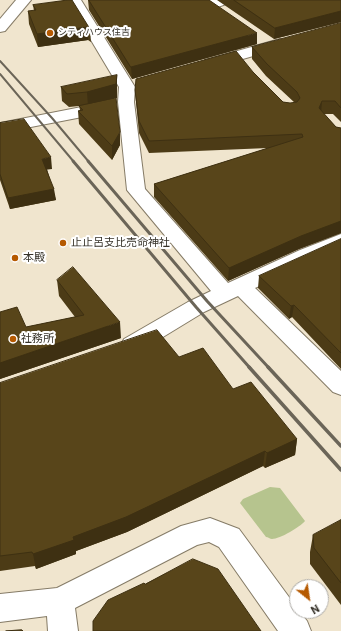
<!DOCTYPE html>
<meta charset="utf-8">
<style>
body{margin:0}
#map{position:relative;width:341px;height:631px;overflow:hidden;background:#f0e5ce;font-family:Roboto,sans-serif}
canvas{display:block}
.north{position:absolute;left:289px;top:579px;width:40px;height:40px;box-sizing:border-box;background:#fff;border:1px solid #afada9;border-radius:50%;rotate:150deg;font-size:11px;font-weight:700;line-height:16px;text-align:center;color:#363229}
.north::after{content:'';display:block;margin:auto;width:14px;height:18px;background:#b55900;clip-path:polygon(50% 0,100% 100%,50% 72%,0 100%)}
</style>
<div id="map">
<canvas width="341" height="631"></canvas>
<div class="north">N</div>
</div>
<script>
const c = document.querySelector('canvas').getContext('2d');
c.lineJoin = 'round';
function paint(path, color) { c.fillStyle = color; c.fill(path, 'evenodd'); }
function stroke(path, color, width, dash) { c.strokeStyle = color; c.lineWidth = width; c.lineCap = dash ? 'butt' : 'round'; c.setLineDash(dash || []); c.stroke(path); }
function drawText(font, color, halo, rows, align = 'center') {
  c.font = font + ' Roboto,"Noto Sans JP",sans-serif'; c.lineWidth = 4; c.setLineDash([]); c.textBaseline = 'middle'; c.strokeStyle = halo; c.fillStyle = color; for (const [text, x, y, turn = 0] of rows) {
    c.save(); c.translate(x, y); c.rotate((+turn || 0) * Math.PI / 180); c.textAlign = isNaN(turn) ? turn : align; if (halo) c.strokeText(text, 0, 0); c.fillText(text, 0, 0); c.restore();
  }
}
const green = new Path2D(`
 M 270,487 L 280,488 L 305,521 C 300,527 280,539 272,539 C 270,539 268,537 266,537 L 240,503 L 243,499 Z`);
const minor = new Path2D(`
 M 67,0 L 81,0 L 135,87 L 134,102 L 145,189 L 228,283 L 300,250 L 341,234 L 341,249 L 255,288 L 341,371 L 341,395 L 333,392 L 238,296 L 204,312 L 140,351 L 132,353 L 124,351 L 121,345 L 124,339 L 188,302 L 211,291 L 127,190 L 118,102 L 119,87 Z
 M 208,0 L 231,0 C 227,6 212,9 205,7 L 203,4 L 205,1 Z
 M 280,39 L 285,41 L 288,44 L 285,47 L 211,68 L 205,66 L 203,63 L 205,60 Z
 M 107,102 L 113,103 L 115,107 L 113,111 L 0,133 L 0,123 Z
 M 210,518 L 239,529 L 297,608 L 297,611 L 299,611 L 307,621 L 311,631 L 278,631 L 219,547 L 209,542 L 197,545 L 75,608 L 78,631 L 48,631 L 47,616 L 0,622 L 0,594 L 57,588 L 181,526 Z`);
const major = new Path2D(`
 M 16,0 L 31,0 L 5,31 L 0,32 L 0,19 Z`);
const railFar2 = new Path2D(`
 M 0,61 L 52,118 L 89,162
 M 0,74 L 74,162`);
const railFar1 = new Path2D(`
 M 73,161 L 196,307 L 250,368
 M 88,161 L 207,301 L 269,368`);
const rail = new Path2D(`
 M 249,367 L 341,470
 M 268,367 L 341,446`);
const wall = new Path2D(`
 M 68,0 L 90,29 L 91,42 L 88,40 L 38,47 L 29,24 L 28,11 L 34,11 L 33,5 Z
 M 88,0 L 209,0 L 257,44 L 132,79 L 89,10 Z
 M 217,0 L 341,0 L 341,22 L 274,39 Z
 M 341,23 L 341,122 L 333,114 L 324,114 L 336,127 L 341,128 L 341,233 L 299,249 L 228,281 L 154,197 L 154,184 L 268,148 L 149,153 L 139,133 L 136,102 L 135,90 L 253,72 L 283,102 L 290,103 L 295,103 L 266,76 L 252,59 L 252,47 Z
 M 117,75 L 117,98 L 114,98 L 120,145 L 112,160 L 79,124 L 78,111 L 80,110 L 79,106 L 69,107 L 62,101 L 61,87 Z
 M 0,123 L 52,169 L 47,169 L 56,200 L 10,209 L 0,180 Z
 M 341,239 L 341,369 L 292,317 L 289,319 L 258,288 L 259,276 Z
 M 57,280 L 121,338 L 0,379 L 0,312 L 26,327 L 75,317 L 59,296 Z
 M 179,357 L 233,389 L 297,439 L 295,455 L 265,468 L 263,466 L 127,532 L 76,551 L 76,554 L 36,569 L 35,566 L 0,571 L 0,383 Z
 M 341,520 L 341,605 L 310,564 L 310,552 L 313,535 Z`);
const shadedWall = new Path2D(`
 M 341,11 L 341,22 L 274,39 L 275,28 Z
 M 87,27 L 88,40 L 38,47 L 37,34 Z
 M 257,33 L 257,44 L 132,79 L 131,67 Z
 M 117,75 L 117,98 L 88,106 L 87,92 Z
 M 322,101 L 321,114 L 319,108 Z
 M 120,132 L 120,145 L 112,160 L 112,146 Z
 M 51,157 L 52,169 L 44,170 L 42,159 Z
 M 54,189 L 56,200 L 10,209 L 8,198 Z
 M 341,221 L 341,233 L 299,249 L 228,281 L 229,268 L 301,236 Z
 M 294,305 L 292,317 L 289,319 L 291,306 Z
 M 120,322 L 121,338 L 0,379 L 0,363 Z
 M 297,439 L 295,455 L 265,468 L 267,453 Z
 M 265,451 L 263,466 L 127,532 L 76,551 L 76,554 L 36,569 L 33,554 Z`);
const building = new Path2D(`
 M 68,0 L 72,0 L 90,29 L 87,27 L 37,34 L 28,11 L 36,10 L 33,5 Z
 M 89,0 L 209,0 L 257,33 L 131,67 Z
 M 234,0 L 341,0 L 341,11 L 275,28 Z
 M 341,23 L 341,108 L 335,101 L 322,101 L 319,108 L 336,127 L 341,128 L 341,221 L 301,236 L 229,268 L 154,184 L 303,137 L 302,134 L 149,141 L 139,121 L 135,90 L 136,79 L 236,51 L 253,72 L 283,102 L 290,103 L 297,102 L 300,98 L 297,92 L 267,64 L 252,47 Z
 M 117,75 L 116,84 L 87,92 L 67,94 L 61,87 Z
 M 116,98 L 120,132 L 112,146 L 78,111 L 83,110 L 79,106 Z
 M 24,119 L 51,157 L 42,159 L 54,189 L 8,198 L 0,174 L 0,123 Z
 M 341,239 L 341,353 L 294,305 L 291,306 L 259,276 Z
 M 73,267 L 120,322 L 0,363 L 0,312 L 17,307 L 26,327 L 84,315 L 57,280 Z
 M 157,330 L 179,357 L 203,348 L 233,389 L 251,382 L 297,439 L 267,453 L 265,451 L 126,517 L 73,537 L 74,540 L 33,554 L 32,552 L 0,556 L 0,383 Z
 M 341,520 L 341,583 L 314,548 L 313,535 Z
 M 193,559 L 218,569 L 261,631 L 93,631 L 93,621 L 108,600 L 144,583 L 145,584 Z
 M 22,630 L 23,631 L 6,631 Z`);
const markers = [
 [50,33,4,"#b55900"],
 [63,243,4,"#b55900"],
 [15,258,4,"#b55900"],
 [13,339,4,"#b55900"]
];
const farPoinames = [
 ["シティハウス住吉",58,33]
];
const poiNames = [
 ["止止呂支比売命神社",71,243],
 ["本殿",23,258],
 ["社務所",21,339]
];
paint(green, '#b6c48e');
stroke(minor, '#857b66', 2);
stroke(major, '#857b66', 2);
paint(minor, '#fff');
paint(major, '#fff');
stroke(railFar2, '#6b6558', 2);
stroke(railFar1, '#6b6558', 3);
stroke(rail, '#6b6558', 3.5);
paint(wall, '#4c3b16');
paint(shadedWall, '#3e3012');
paint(building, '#58451a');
stroke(building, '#3e3012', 1);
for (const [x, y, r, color] of markers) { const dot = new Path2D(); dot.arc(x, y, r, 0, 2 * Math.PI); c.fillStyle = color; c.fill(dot); stroke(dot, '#fff', 1.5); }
drawText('9px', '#363229', '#fff', farPoinames, 'left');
drawText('11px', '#363229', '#fff', poiNames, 'left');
</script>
